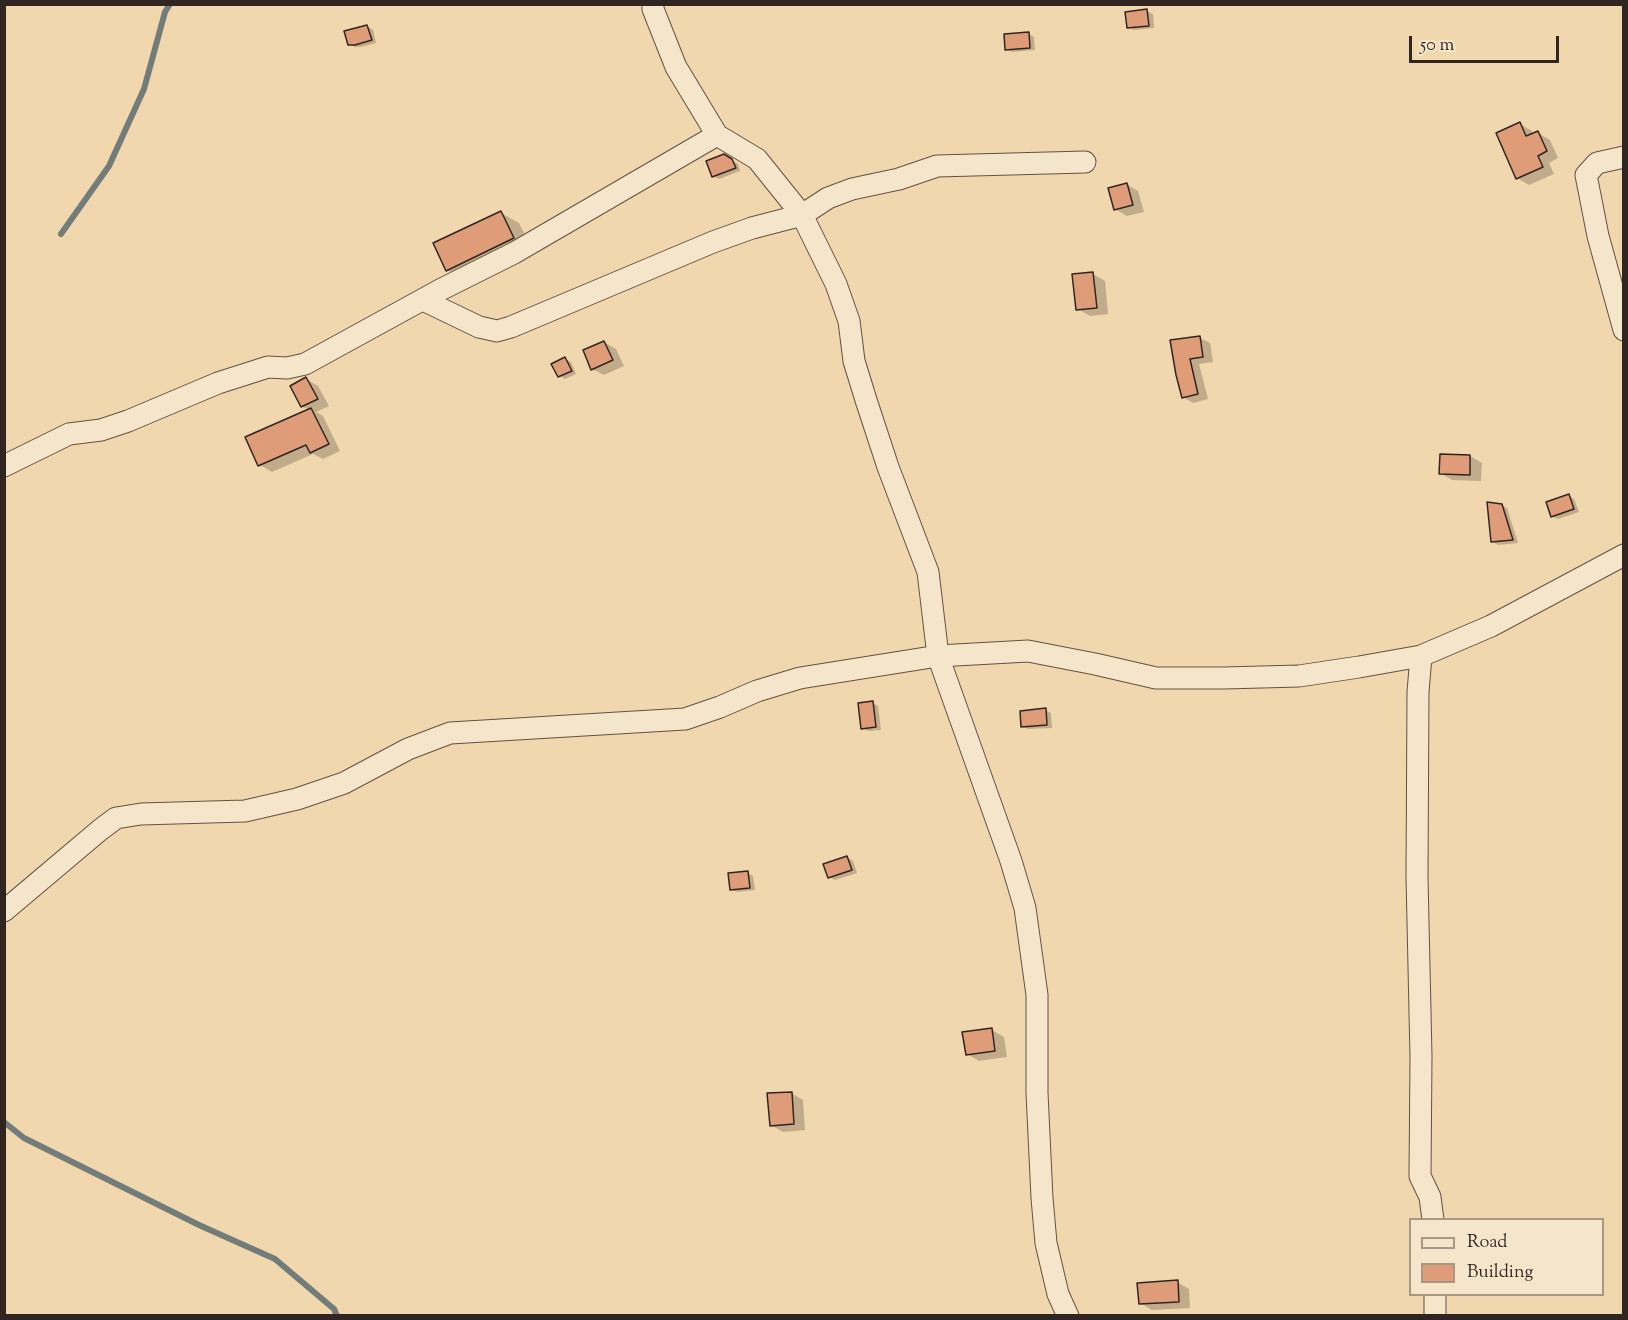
<!DOCTYPE html>
<style>
body{margin:0}
#map{position:relative;width:1628px;height:1320px;overflow:hidden;background:#f0d7ae;font-family:"Sorts Mill Goudy",serif}
canvas{display:block}
.frame{position:absolute;inset:0;border:6px solid #312521;pointer-events:none}
.legend{position:absolute;left:1409px;top:1218px;width:195px;height:78px;box-sizing:border-box;background:#f5e5ca;border:2px solid #a79886;margin:0;padding:8px 10px;list-style:none;font-size:18px;color:#312521}
.legend li{display:flex;align-items:center;gap:12px;height:30px}
.legend b{width:30px;border:2px solid #a79886}
.scale{position:absolute;left:1409px;top:36px;width:150px;height:27px;box-sizing:border-box;border:3px solid #312521;border-top:0;padding-left:8px;font-size:18px;line-height:21px;white-space:nowrap;color:#312521;-webkit-text-stroke:4px #f5e5ca;paint-order:stroke}
</style>
<div id="map">
<canvas width="1628" height="1320"></canvas>
<div class="frame"></div>
<ul class="legend">
<li><b style="height:8px;background:#f5e5ca"></b>Road</li>
<li><b style="height:16px;background:#df9c78"></b>Building</li>
</ul>
<div class="scale">50 m</div>
</div>
<script>
const c = document.querySelector('canvas').getContext('2d');
c.lineJoin = 'round';
function paint(path, color) { c.fillStyle = color; c.fill(path, 'evenodd'); }
function stroke(path, color, width, dash) { c.strokeStyle = color; c.lineWidth = width; c.lineCap = dash ? 'butt' : 'round'; c.setLineDash(dash || []); c.stroke(path); }
const shadow = new Path2D(`
 M 1147,11 L 1153,14 L 1154,28 L 1134,30 L 1128,27 Z
 M 367,26 L 373,30 L 376,43 L 361,47 L 355,47 L 349,44 Z
 M 1029,34 L 1034,37 L 1035,50 L 1012,52 L 1006,49 Z
 M 1520,124 L 1532,131 L 1533,135 L 1538,133 L 1550,140 L 1558,158 L 1549,163 L 1554,174 L 1529,185 L 1517,178 Z
 M 724,156 L 738,164 L 740,171 L 719,179 L 713,176 Z
 M 1126,184 L 1138,191 L 1144,212 L 1127,216 L 1115,209 Z
 M 501,213 L 519,223 L 532,249 L 466,280 L 447,270 Z
 M 1093,274 L 1105,281 L 1108,314 L 1090,316 L 1078,309 Z
 M 1200,338 L 1210,343 L 1213,362 L 1199,364 L 1208,399 L 1193,403 L 1183,397 L 1177,375 Z
 M 604,342 L 616,349 L 624,366 L 604,375 L 592,369 Z
 M 565,359 L 571,362 L 576,374 L 565,379 L 559,376 Z
 M 306,379 L 318,386 L 329,406 L 316,412 L 323,416 L 340,451 L 323,459 L 313,454 L 272,472 L 260,465 L 309,410 L 302,406 L 292,386 Z
 M 1470,456 L 1482,463 L 1481,481 L 1452,480 L 1440,473 Z
 M 1569,496 L 1574,499 L 1579,512 L 1558,519 L 1552,516 Z
 M 1501,505 L 1507,508 L 1518,543 L 1498,545 L 1493,542 Z
 M 873,703 L 878,706 L 881,730 L 868,731 L 862,728 Z
 M 1045,710 L 1051,713 L 1052,728 L 1028,729 L 1022,726 Z
 M 847,857 L 853,861 L 857,873 L 835,880 L 829,877 Z
 M 748,873 L 753,876 L 755,890 L 737,892 L 731,889 Z
 M 992,1030 L 1004,1037 L 1007,1057 L 979,1061 L 967,1054 Z
 M 791,1093 L 803,1100 L 805,1130 L 783,1132 L 771,1125 Z
 M 1177,1282 L 1189,1289 L 1190,1308 L 1152,1310 L 1140,1303 Z`);
const stream = new Path2D(`
 M 61,234 L 109,166 L 144,89 L 165,12 L 170,4
 M 4,1122 L 24,1138 L 199,1225 L 275,1259 L 334,1309 L 337,1316`);
const building = new Path2D(`
 M 1147,9 L 1149,26 L 1127,28 L 1125,12 Z
 M 367,25 L 372,40 L 355,45 L 348,45 L 344,31 Z
 M 1029,32 L 1030,48 L 1005,50 L 1004,34 Z
 M 1520,122 L 1526,136 L 1538,131 L 1547,151 L 1538,156 L 1543,167 L 1516,179 L 1496,133 Z
 M 724,154 L 732,159 L 736,168 L 712,177 L 706,161 Z
 M 1127,183 L 1133,205 L 1114,210 L 1108,188 Z
 M 501,211 L 514,238 L 446,271 L 433,243 Z
 M 1093,272 L 1097,308 L 1076,310 L 1072,274 Z
 M 1200,336 L 1203,357 L 1190,359 L 1198,394 L 1182,398 L 1176,375 L 1170,340 Z
 M 604,341 L 613,360 L 591,370 L 583,350 Z
 M 565,357 L 572,371 L 558,377 L 551,364 Z
 M 306,377 L 318,399 L 301,407 L 290,386 Z
 M 311,408 L 329,444 L 310,453 L 306,445 L 258,466 L 245,437 Z
 M 1440,454 L 1470,455 L 1470,475 L 1439,474 Z
 M 1569,494 L 1574,509 L 1551,517 L 1546,502 Z
 M 1487,502 L 1502,504 L 1513,540 L 1491,542 Z
 M 873,701 L 876,727 L 861,729 L 858,703 Z
 M 1046,708 L 1047,725 L 1021,727 L 1020,711 Z
 M 847,856 L 852,870 L 828,878 L 823,864 Z
 M 748,871 L 750,888 L 730,890 L 728,873 Z
 M 992,1028 L 995,1051 L 966,1055 L 962,1032 Z
 M 792,1092 L 794,1124 L 770,1126 L 767,1093 Z
 M 1178,1280 L 1179,1302 L 1139,1304 L 1137,1283 Z`);
const minor = new Path2D(`
 M 653,4 L 653,9 L 676,67 L 717,135 L 757,159 L 802,215 L 828,198 L 852,189 L 899,179 L 937,166 L 1085,162
 M 1624,157 L 1597,163 L 1586,175 L 1598,236 L 1624,330
 M 423,300 L 479,327 L 497,331 L 511,327 L 713,242 L 752,228 L 802,215 L 836,284 L 849,321 L 854,361 L 866,400 L 888,467 L 928,572 L 938,656 L 1011,861 L 1025,908 L 1037,995 L 1037,1093 L 1042,1198 L 1046,1243 L 1058,1294 L 1068,1316
 M 4,466 L 69,434 L 101,430 L 128,421 L 218,383 L 268,367 L 287,368 L 305,364 L 440,290 L 514,253 L 717,135
 M 1421,656 L 1418,692 L 1417,877 L 1421,1057 L 1420,1176 L 1430,1197 L 1433,1220
 M 4,911 L 100,830 L 116,818 L 141,814 L 245,811 L 297,799 L 344,783 L 408,749 L 450,733 L 685,719 L 720,707 L 757,691 L 800,678 L 938,656 L 1028,651 L 1095,664 L 1156,678 L 1224,678 L 1299,676 L 1359,667 L 1421,656 L 1491,626 L 1624,555
 M 1435,1316 L 1435,1294`);
paint(shadow, '#0003');
stroke(stream, '#727d79', 6);
paint(building, '#df9c78');
stroke(building, '#312521', 1.5);
stroke(minor, '#615244', 23);
stroke(minor, '#f5e5ca', 21);
</script>
